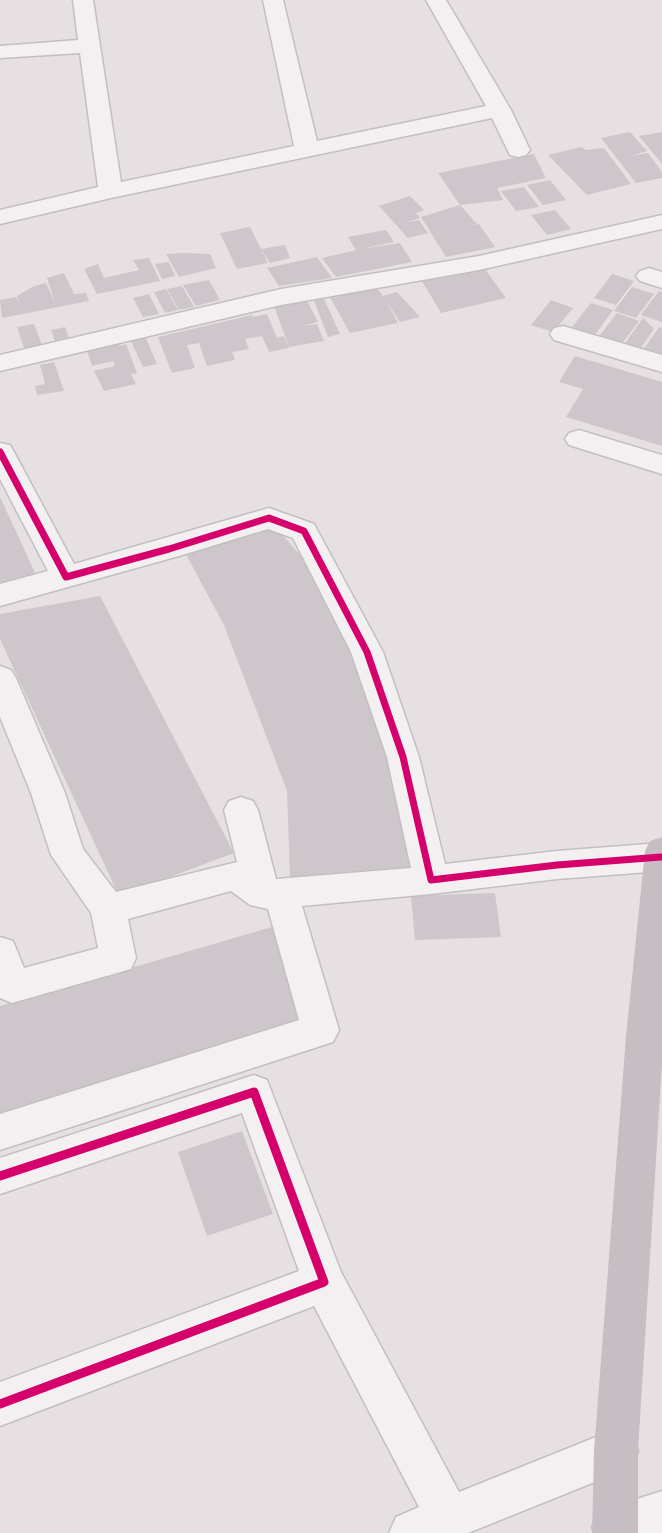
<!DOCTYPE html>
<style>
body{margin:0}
canvas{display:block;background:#e6e0e3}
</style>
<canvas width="662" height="1533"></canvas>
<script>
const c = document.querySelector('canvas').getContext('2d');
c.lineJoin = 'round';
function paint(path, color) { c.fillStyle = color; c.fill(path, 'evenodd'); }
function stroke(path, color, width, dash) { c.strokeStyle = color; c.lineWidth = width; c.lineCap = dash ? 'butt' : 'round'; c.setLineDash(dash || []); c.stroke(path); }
const building = new Path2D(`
 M 630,132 L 647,151 L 630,156 L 648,153 L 662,172 L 662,178 L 636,183 L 601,138 Z
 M 662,132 L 662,164 L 639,136 Z
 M 581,147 L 586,150 L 604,148 L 631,184 L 587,195 L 548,155 Z
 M 534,154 L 546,178 L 497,188 L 503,200 L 460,205 L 438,173 Z
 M 550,180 L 566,200 L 543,205 L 527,185 Z
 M 524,187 L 539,207 L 516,211 L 501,191 Z
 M 410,196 L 424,210 L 416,213 L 420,218 L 404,223 L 419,220 L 428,233 L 408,238 L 379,206 Z
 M 460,205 L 477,224 L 470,226 L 479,224 L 495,247 L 446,257 L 421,217 Z
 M 555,210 L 571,229 L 547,235 L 531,215 Z
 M 250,227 L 261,249 L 285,245 L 290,258 L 270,263 L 261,249 L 268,263 L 237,269 L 220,233 Z
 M 386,230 L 394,242 L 361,249 L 400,243 L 412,262 L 336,277 L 322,258 L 356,250 L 348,237 Z
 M 183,253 L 210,254 L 216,268 L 179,277 L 166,254 Z
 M 317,257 L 332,278 L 279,286 L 267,268 Z
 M 149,258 L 160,281 L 97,294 L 84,269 L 98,264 L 104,278 L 139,270 L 133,260 Z
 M 169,262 L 175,276 L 162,279 L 155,264 Z
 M 482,265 L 506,298 L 441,313 L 419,276 Z
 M 64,273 L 74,294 L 86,293 L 89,301 L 2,318 L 0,300 L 16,297 L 21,307 L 17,296 L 34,286 L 46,283 L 55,303 L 47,278 Z
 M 612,274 L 634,281 L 616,305 L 594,298 Z
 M 209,280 L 220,300 L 196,306 L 183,285 Z
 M 375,285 L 383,296 L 397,292 L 420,317 L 400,322 L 386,301 L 398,323 L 350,333 L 328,294 Z
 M 182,286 L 194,307 L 179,310 L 167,289 Z
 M 632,287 L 654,294 L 636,318 L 614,311 Z
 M 166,289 L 178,310 L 165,313 L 154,292 Z
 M 659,291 L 662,292 L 662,322 L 641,315 Z
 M 149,294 L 159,314 L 143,317 L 133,298 Z
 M 323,297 L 340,334 L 328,337 L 313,298 Z
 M 306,299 L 318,322 L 302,326 L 317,324 L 324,341 L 289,347 L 274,306 Z
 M 551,300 L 573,308 L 553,332 L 531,325 Z
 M 591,303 L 613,310 L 595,335 L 572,327 Z
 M 617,313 L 639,321 L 620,346 L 598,338 Z
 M 267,314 L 277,338 L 284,336 L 289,348 L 269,352 L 262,336 L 245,339 L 249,349 L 232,352 L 235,360 L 207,366 L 199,343 L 187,345 L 195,368 L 172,373 L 158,337 L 252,315 L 259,333 L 253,317 Z
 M 643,318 L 654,329 L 636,355 L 625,343 Z
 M 34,324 L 43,348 L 24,348 L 17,327 Z
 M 65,327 L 69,338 L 55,341 L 51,330 Z
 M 659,327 L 662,328 L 662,360 L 641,353 Z
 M 143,331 L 157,364 L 143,367 L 128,335 Z
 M 117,338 L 120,346 L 126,344 L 137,373 L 131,374 L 136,384 L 104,391 L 94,371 L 115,366 L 113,361 L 92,366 L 85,344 Z
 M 575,356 L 662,382 L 662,446 L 566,417 L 583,389 L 559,382 Z
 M 54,362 L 64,391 L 37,395 L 35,386 L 45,384 L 40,365 Z
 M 0,497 L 37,577 L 0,587 Z
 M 270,521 L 325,583 L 373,680 L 419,873 L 290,879 L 287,791 L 224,625 L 183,549 Z
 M 100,596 L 234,853 L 119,896 L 0,639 L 0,614 Z
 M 495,893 L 501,937 L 415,940 L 411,896 Z
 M 272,927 L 307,1021 L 0,1119 L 0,1006 Z
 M 242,1131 L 273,1214 L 207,1236 L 178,1152 Z`);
const street = new Path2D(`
 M 73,0 L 93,0 L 121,182 L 294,146 L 263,0 L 283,0 L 317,141 L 486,106 L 426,0 L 446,0 L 511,110 L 530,150 L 526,155 L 518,157 L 510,155 L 492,118 L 111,198 L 0,224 L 0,210 L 98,187 L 80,53 L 0,58 L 0,46 L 78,40 Z
 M 662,215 L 662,229 L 479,270 L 281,305 L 0,371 L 0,355 L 281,289 L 479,256 Z
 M 649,268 L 662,272 L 662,288 L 640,281 L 636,276 L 640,271 Z
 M 563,326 L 662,355 L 662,372 L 554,340 L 550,334 L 554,328 Z
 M 579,430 L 662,455 L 662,474 L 569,445 L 565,439 L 569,433 Z
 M 0,443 L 10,445 L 14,452 L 74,564 L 269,508 L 314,524 L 383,652 L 419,757 L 445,864 L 557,851 L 661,843 L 662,871 L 557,879 L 431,894 L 302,906 L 339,1030 L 333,1042 L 0,1150 L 0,1114 L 299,1020 L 268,909 L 250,905 L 231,891 L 128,919 L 136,958 L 131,969 L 12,1003 L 0,998 L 0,937 L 13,941 L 24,968 L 98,948 L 91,913 L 51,855 L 31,793 L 0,717 L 0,666 L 11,670 L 16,678 L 65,793 L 83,849 L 116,892 L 237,862 L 224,810 L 229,801 L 241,797 L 253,801 L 258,810 L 276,879 L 411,868 L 387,757 L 351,652 L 293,538 L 268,529 L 179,556 L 0,606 L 0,584 L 48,571 L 0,479 Z
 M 254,1075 L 267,1080 L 341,1272 L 459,1492 L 616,1429 L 632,1435 L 638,1451 L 632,1467 L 468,1533 L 389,1533 L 396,1517 L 419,1507 L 314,1306 L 0,1426 L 0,1382 L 299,1271 L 242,1113 L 0,1194 L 0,1158 Z
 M 662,1491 L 662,1533 L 595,1533 L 592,1527 L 599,1511 Z`);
const secondary = new Path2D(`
 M 662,837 L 662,1063 L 638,1451 L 638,1533 L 592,1533 L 594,1451 L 626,1036 L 645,851 L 650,841 Z`);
const cyclewayFar1 = new Path2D(`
 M 0,452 L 66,577 L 169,549 L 269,518 L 304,531 L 367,652 L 403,757 L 431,880 L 557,865 L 661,857`);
const cycleway = new Path2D(`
 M 0,1176 L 254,1092 L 324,1282 L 0,1404`);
paint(building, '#cdc6ca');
stroke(street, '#c4bec1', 3);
paint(street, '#f2f0f1');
paint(secondary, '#c6bec2');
stroke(cyclewayFar1, '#d6006c', 7);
stroke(cycleway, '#d6006c', 9);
</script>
